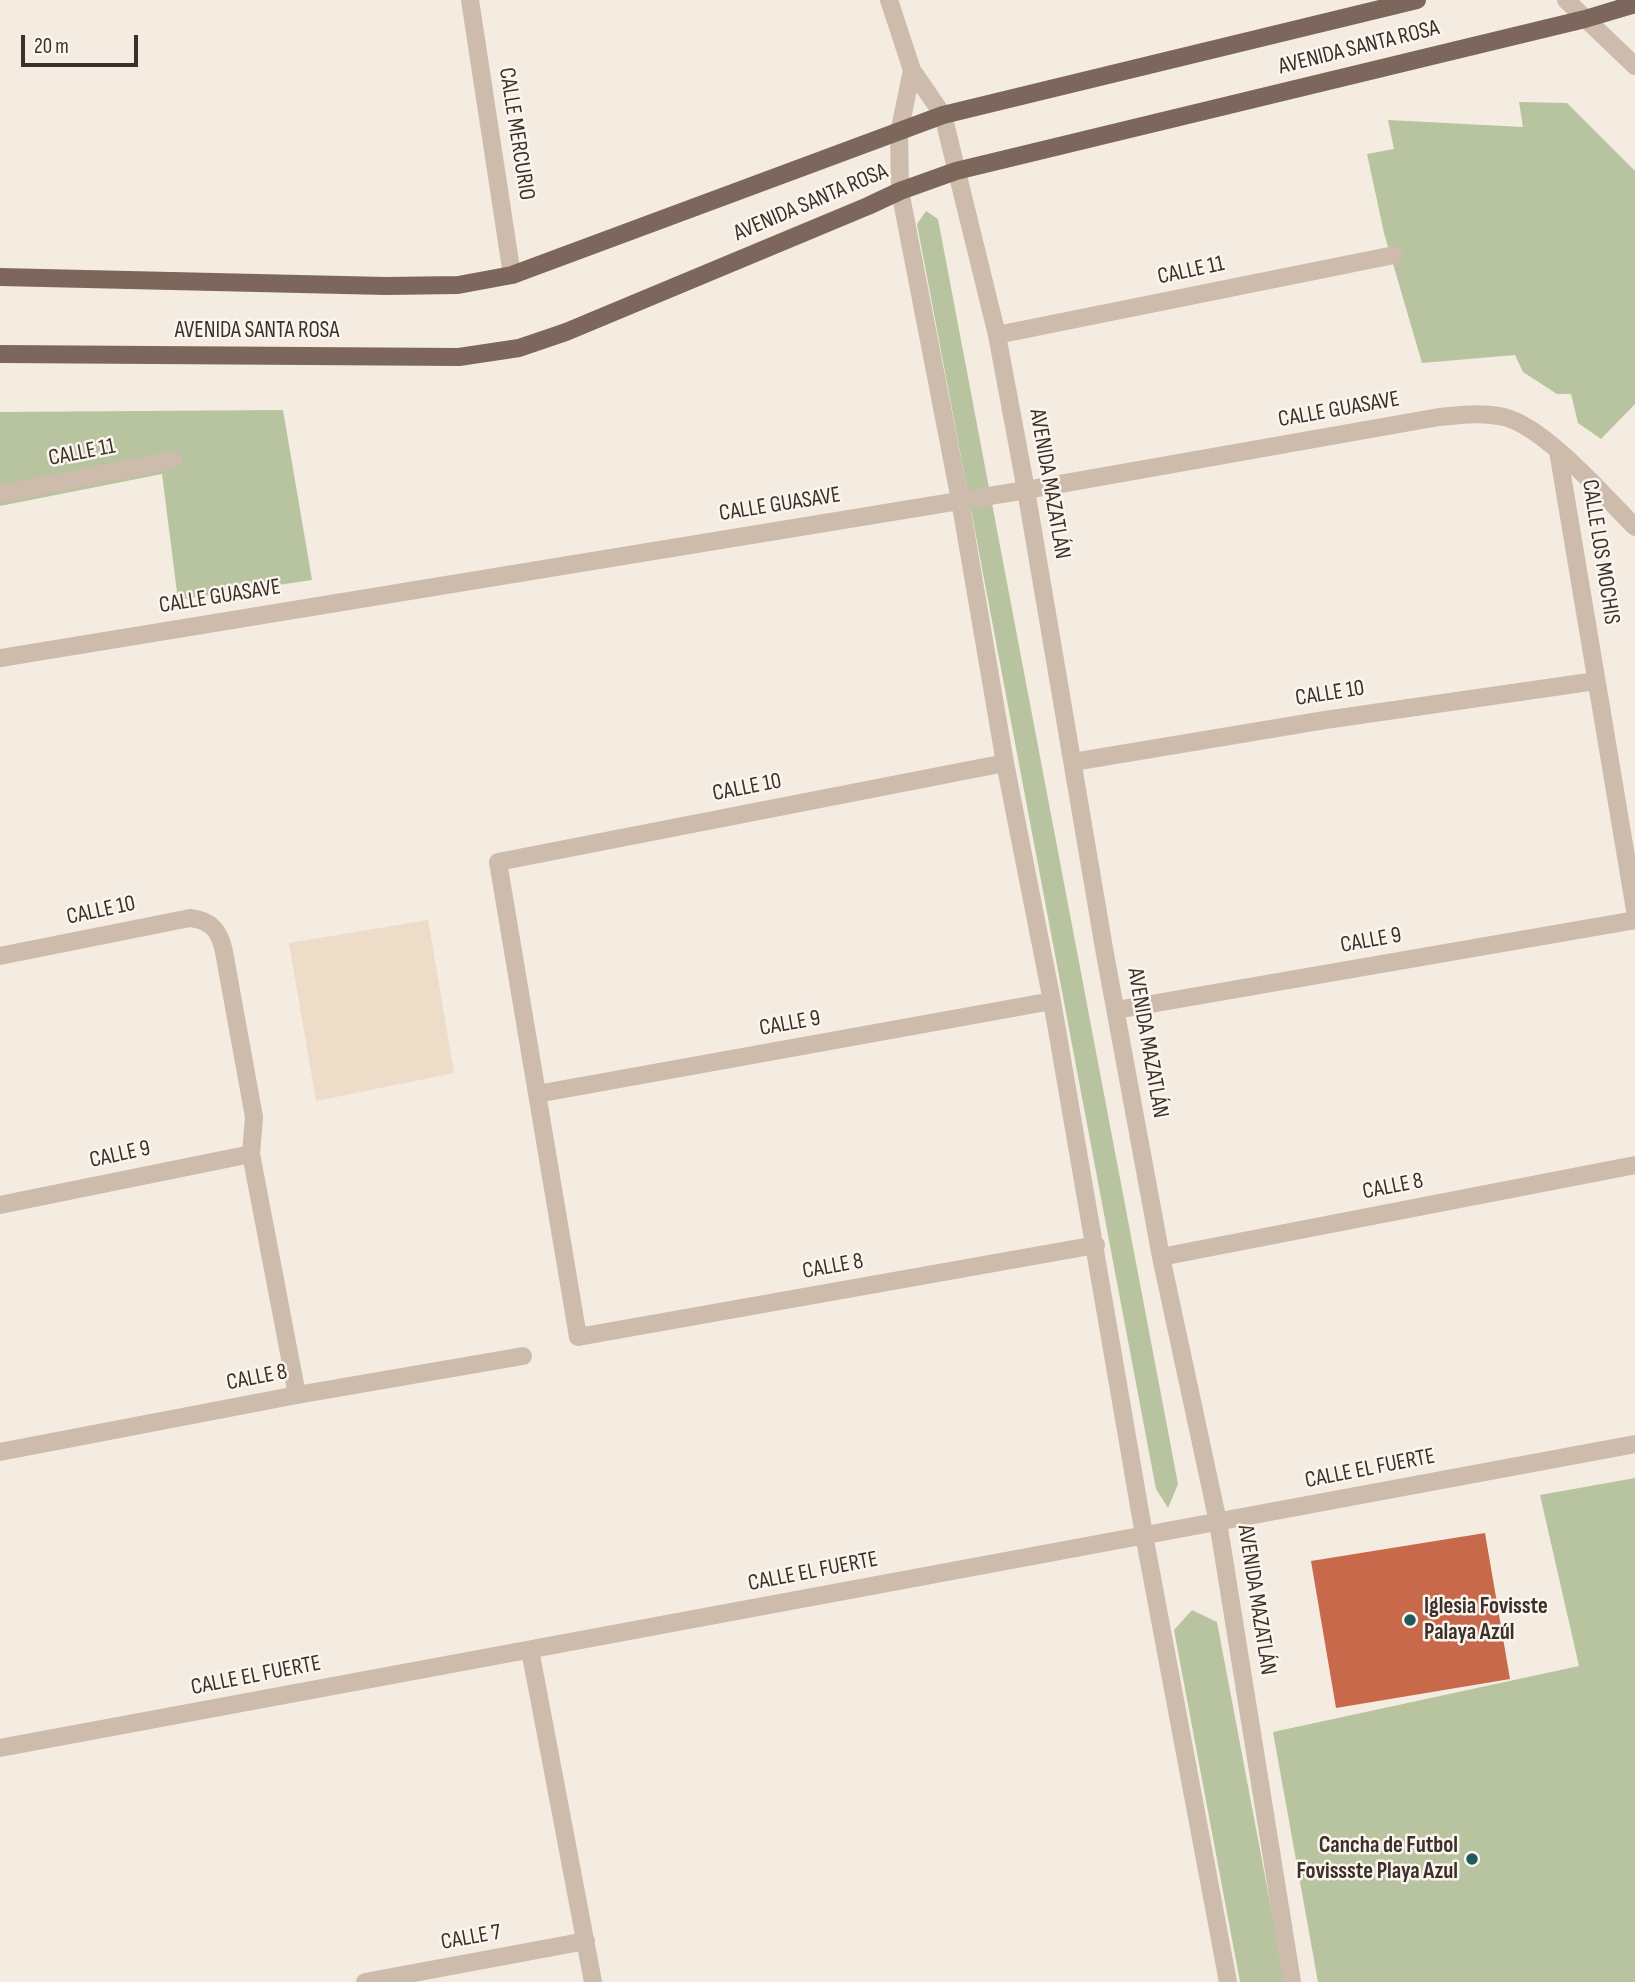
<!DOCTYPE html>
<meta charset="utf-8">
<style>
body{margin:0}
#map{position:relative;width:1635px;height:1982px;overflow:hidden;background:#f4ebe1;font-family:"Sofia Sans Condensed",sans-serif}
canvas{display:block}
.scale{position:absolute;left:21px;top:35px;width:117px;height:32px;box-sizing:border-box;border:4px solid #3b302b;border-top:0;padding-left:9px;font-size:21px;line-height:24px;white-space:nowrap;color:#3b302b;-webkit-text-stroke:5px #fbf5ee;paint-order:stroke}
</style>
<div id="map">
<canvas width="1635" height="1982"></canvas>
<div class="scale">20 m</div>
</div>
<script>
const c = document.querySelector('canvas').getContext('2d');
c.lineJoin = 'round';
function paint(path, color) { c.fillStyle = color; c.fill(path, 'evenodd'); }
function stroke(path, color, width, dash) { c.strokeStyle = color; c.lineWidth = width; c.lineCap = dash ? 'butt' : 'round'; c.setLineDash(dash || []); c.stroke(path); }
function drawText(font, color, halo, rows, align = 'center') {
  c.font = font + ' "Sofia Sans Condensed",sans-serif'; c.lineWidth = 5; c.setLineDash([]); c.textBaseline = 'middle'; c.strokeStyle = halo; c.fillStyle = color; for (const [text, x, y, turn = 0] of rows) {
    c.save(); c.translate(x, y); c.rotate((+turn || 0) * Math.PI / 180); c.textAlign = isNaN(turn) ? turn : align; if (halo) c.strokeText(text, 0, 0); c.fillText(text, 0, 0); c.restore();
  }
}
const green = new Path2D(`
 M 1519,102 L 1567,103 L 1635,171 L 1635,404 L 1601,439 L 1578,423 L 1571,394 L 1557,394 L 1523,372 L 1515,355 L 1422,363 L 1384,233 L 1367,154 L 1394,149 L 1388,120 L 1523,127 Z
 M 926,211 L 938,219 L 1178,1484 L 1168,1508 L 1156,1489 L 917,224 Z
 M 283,410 L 312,580 L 178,600 L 162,474 L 0,506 L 0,412 Z
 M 1635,1478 L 1635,1982 L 1318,1982 L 1273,1732 L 1579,1666 L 1540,1495 Z
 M 1192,1610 L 1217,1622 L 1285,1982 L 1240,1982 L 1174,1630 Z`);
const plaza = new Path2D(`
 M 428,920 L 454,1073 L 316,1101 L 289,943 Z`);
const building = new Path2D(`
 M 1485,1533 L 1510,1679 L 1336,1708 L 1311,1561 Z`);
const minor = new Path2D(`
 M 470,0 L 512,275
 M 889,0 L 912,70 L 943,115 L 997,335 L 1026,490 L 1105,954 L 1161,1257 L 1218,1522 L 1292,1982
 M 1566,0 L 1635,66
 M 912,70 L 899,133 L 900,191 L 960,500 L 1005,763 L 1052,1001 L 1144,1535 L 1228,1982
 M 997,335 L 1394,255
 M 1558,451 L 1635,910
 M 0,494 L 173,460
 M 0,658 L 1026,490 L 1439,417 C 1461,415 1482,412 1504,417 C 1545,427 1604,496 1635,527
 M 1073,762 L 1325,720 L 1596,681
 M 1005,763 L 498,862 L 578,1337 L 1096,1245
 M 0,956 L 190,918 C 211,920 220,931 224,952 L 254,1117 L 251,1154 L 297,1395
 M 1116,1010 L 1635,920
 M 537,1094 L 1052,1001
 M 0,1205 L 251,1154
 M 1161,1257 L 1635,1165
 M 0,1452 L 297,1395 L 523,1356
 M 530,1650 L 593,1982
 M 0,1748 L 1635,1444
 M 365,1982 L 586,1941`);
const major = new Path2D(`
 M 0,277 L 386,286 L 458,285 L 512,275 L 943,115 L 1417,0
 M 0,354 L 459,357 L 519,348 L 566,332 L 868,206 L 900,191 L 956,171 L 1585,19 L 1635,4`);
const markers = [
 [1410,1620,7,"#1f5a5e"],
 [1472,1859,7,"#1f5a5e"]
];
const streetNames = [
 ["AVENIDA SANTA ROSA",1359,48,-14],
 ["CALLE MERCURIO",516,134,81],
 ["AVENIDA SANTA ROSA",811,203,-23],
 ["CALLE 11",1191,271,-12],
 ["AVENIDA SANTA ROSA",257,331],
 ["CALLE GUASAVE",1339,410,-10],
 ["CALLE 11",82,453,-11],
 ["AVENIDA MAZATLÁN",1049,484,80],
 ["CALLE GUASAVE",780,505,-9],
 ["CALLE LOS MOCHIS",1600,552,81],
 ["CALLE GUASAVE",220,597,-9],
 ["CALLE 10",1330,694,-9],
 ["CALLE 10",747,788,-11],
 ["CALLE 10",101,911,-12],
 ["CALLE 9",1371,941,-10],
 ["CALLE 9",790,1024,-10],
 ["AVENIDA MAZATLÁN",1147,1043,80],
 ["CALLE 9",120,1155,-12],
 ["CALLE 8",1393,1187,-11],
 ["CALLE 8",833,1267,-10],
 ["CALLE 8",257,1378,-11],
 ["CALLE EL FUERTE",1370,1469,-11],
 ["CALLE EL FUERTE",813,1572,-11],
 ["AVENIDA MAZATLÁN",1256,1600,81],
 ["CALLE EL FUERTE",256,1676,-11],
 ["CALLE 7",471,1938,-10]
];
const poiNames = [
 ["Iglesia Fovisste",1424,1607],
 ["Palaya Azúl",1424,1633],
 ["Cancha de Futbol",1458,1846,"right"],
 ["Fovissste Playa Azul",1458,1872,"right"]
];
paint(green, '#b8c4a0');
paint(plaza, '#ecdcc8');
paint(building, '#c8694b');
stroke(minor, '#cdbbac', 18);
stroke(major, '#7d675c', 18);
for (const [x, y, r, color] of markers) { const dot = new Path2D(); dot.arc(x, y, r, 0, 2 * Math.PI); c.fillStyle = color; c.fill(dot); stroke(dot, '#fbf5ee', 2.5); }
drawText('23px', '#3b302b', '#fbf5ee', streetNames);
drawText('bold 23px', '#3b302b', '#fbf5ee', poiNames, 'left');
</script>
